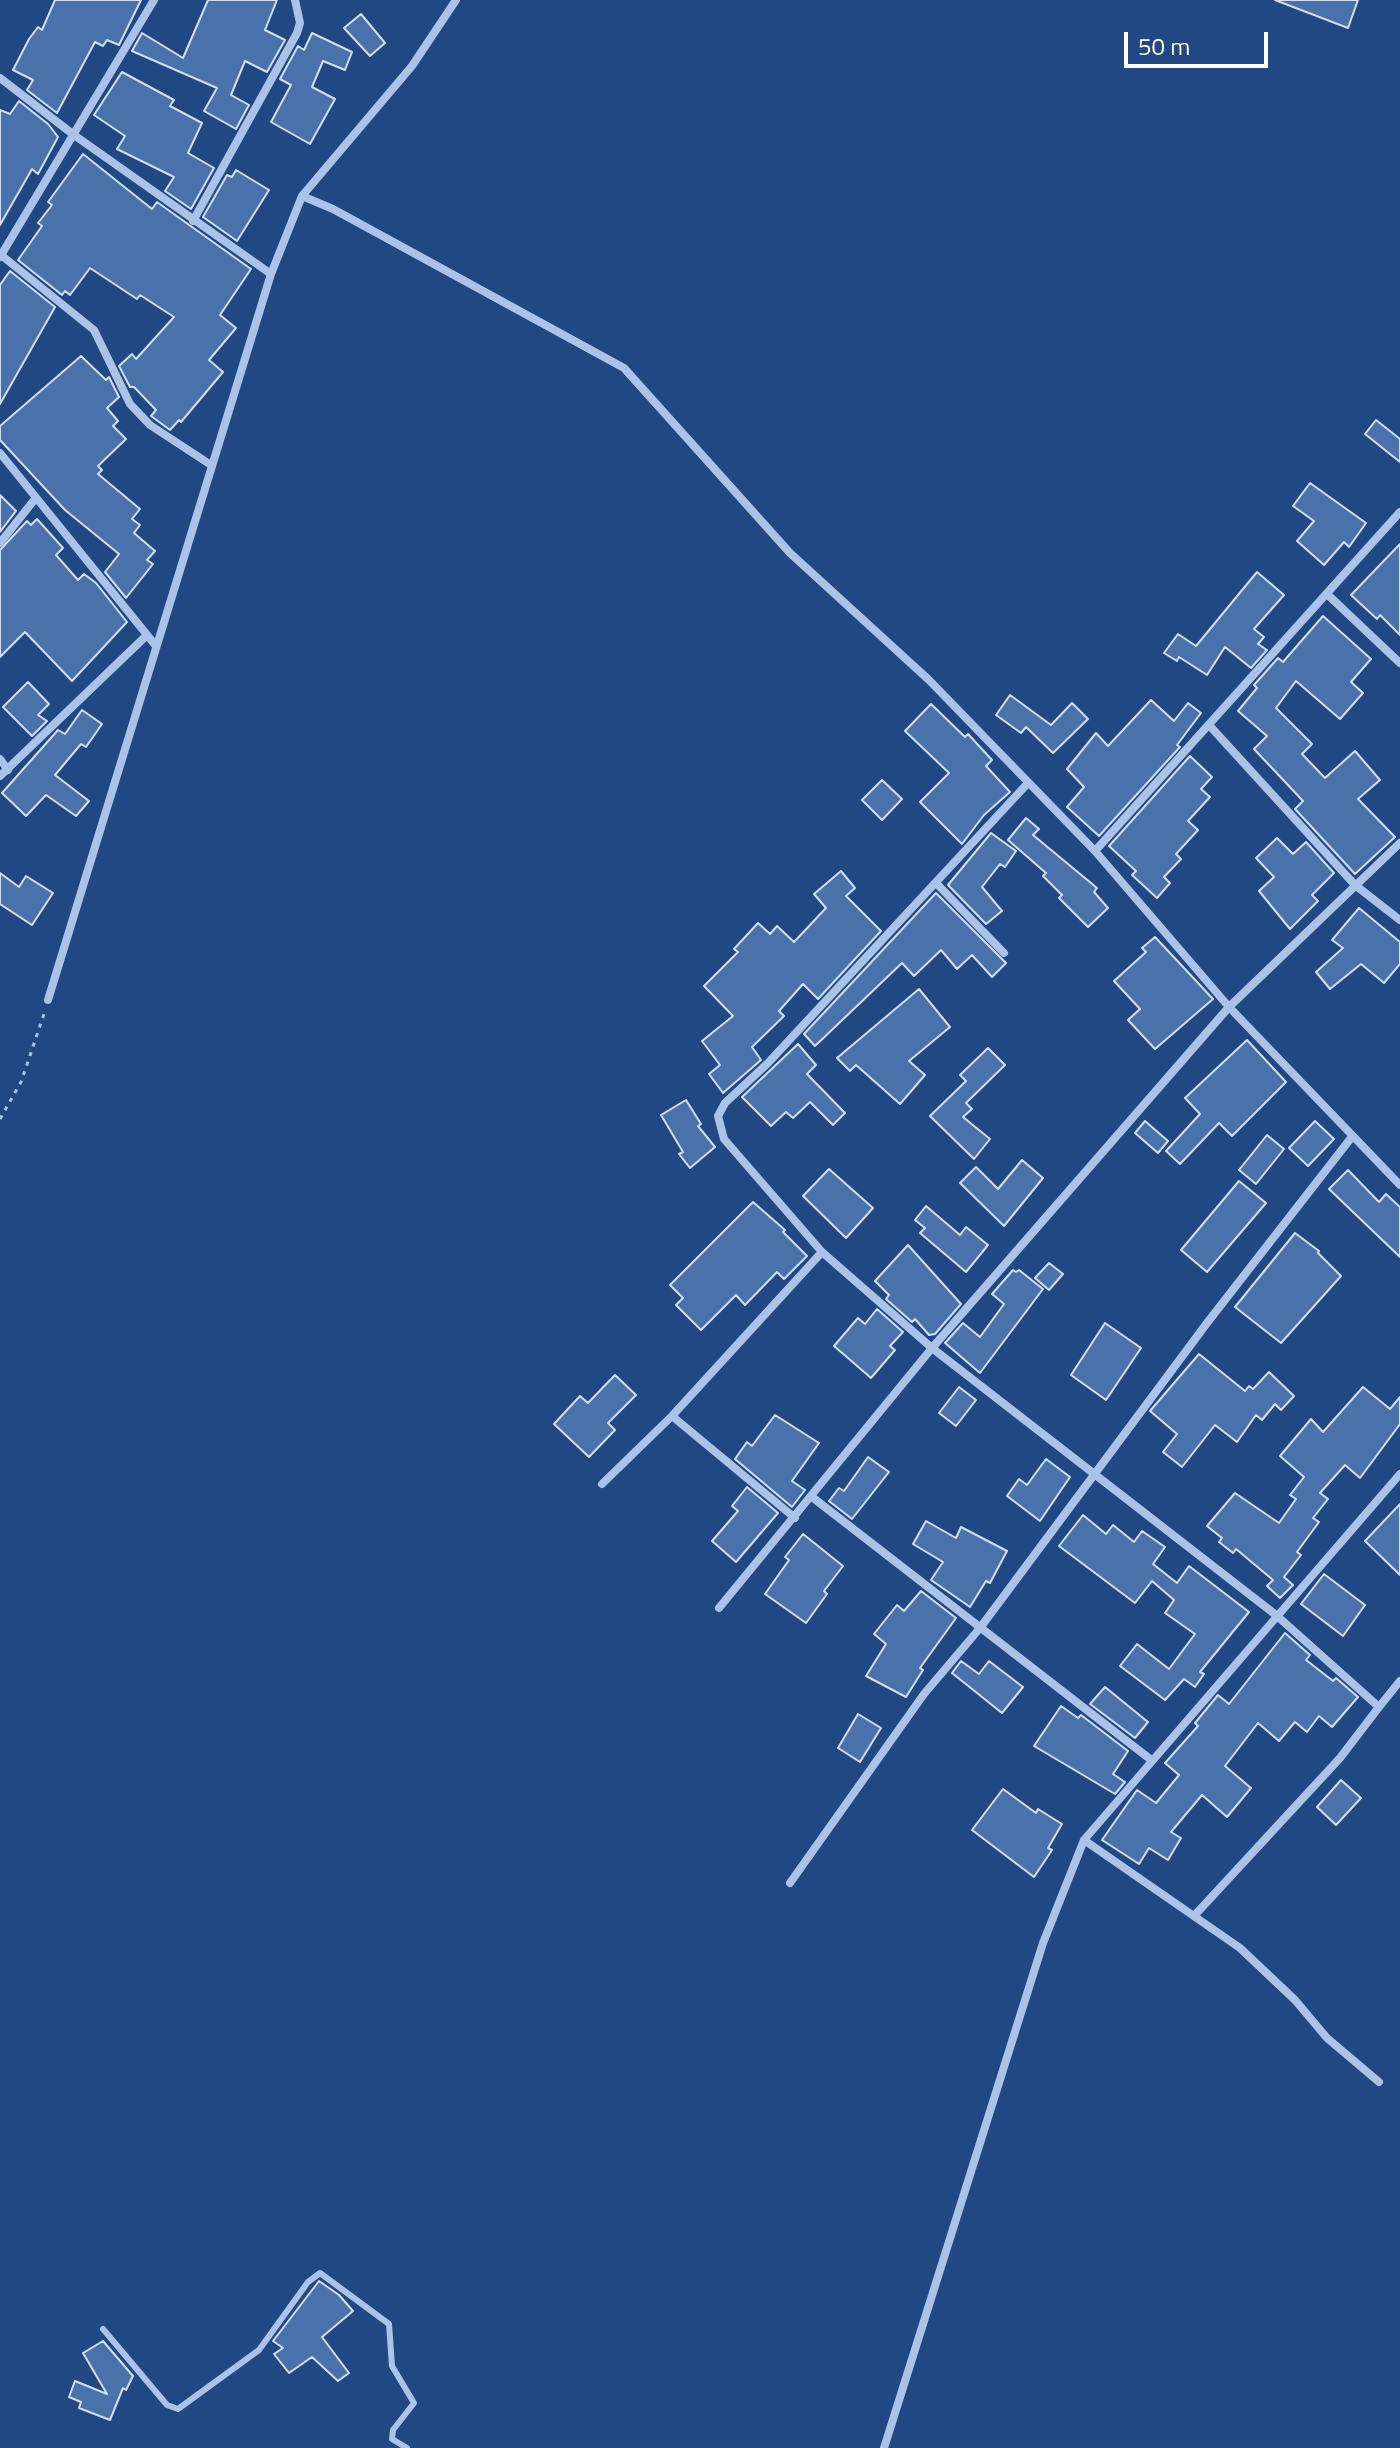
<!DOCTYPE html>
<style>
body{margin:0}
#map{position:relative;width:1400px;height:2448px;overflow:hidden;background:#224883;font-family:"Titillium Web",sans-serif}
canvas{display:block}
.scale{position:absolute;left:1124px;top:32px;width:144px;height:36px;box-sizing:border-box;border:4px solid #fff;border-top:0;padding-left:10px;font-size:24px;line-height:28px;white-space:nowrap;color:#fff;-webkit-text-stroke:6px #224883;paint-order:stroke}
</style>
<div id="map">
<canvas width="1400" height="2448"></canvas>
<div class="scale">50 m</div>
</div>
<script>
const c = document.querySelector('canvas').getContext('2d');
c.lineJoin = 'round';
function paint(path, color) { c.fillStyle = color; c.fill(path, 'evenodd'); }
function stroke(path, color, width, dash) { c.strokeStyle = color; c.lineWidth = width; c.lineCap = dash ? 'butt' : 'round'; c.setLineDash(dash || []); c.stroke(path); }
const building = new Path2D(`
 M 55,0 L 141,0 L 119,45 L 107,40 L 103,46 L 95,42 L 57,113 L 27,90 L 33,80 L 13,70 L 29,39 L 38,27 L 42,30 Z
 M 208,0 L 277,0 L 265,30 L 285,40 L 267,72 L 245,61 L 231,95 L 249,105 L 236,129 L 204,111 L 217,88 L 132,51 L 142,33 L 183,58 Z
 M 1275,0 L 1358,0 L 1348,28 Z
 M 361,14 L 385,43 L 370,56 L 344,28 Z
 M 312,33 L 352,52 L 345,70 L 323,61 L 312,87 L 335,99 L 310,144 L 271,122 L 291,85 L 280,79 L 298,46 L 304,50 Z
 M 122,72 L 174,100 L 170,106 L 202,123 L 188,153 L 214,168 L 191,209 L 165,191 L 174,177 L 117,149 L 125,136 L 94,115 Z
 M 19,101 L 48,124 L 58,137 L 38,174 L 32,169 L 0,225 L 0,110 L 10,114 Z
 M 83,154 L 152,209 L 157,202 L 251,269 L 220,315 L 236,328 L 209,360 L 223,372 L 181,422 L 179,420 L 170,430 L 151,416 L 156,410 L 134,387 L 130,387 L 119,366 L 132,354 L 136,359 L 174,317 L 140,295 L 137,299 L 90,268 L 70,295 L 65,291 L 62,295 L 18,260 L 42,226 L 38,223 L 52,205 L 48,202 Z
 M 236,170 L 269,190 L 237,241 L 203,217 L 227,175 L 232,177 Z
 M 10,271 L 55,307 L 0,404 L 0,285 Z
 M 81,356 L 106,380 L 109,377 L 119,397 L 107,408 L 118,421 L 113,426 L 126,439 L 98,466 L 102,470 L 98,474 L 140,509 L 132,519 L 140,525 L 134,533 L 155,551 L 147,560 L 153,564 L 126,598 L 105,572 L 119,554 L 65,510 L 0,440 L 0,426 Z
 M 1376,420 L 1400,439 L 1400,462 L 1365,434 Z
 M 1310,483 L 1366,523 L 1349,547 L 1344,542 L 1324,565 L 1297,541 L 1314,521 L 1293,506 Z
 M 0,495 L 16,511 L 0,532 Z
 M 37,519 L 63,548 L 56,555 L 78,580 L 84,574 L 96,583 L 127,622 L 72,681 L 25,632 L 0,657 L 0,550 L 27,521 L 31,525 Z
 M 1400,544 L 1400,635 L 1380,615 L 1377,619 L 1351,595 Z
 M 1257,572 L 1284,595 L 1254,629 L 1264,637 L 1258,644 L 1267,650 L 1251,668 L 1225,647 L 1207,675 L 1179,657 L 1177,661 L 1164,653 L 1178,634 L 1196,646 Z
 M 1323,616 L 1371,659 L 1351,682 L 1363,693 L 1340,719 L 1296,681 L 1276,708 L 1312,744 L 1302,754 L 1325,778 L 1355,751 L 1380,780 L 1358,799 L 1395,837 L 1355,874 L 1295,809 L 1303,801 L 1254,749 L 1267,736 L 1238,711 L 1257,688 L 1254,685 L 1278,658 L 1283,662 Z
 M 28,682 L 49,704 L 38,715 L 47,721 L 32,736 L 3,707 Z
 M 1010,695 L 1051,725 L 1072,703 L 1088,719 L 1053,753 L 1026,727 L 1021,733 L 996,715 Z
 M 1151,700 L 1174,721 L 1188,703 L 1201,713 L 1177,745 L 1180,747 L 1099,836 L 1067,807 L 1084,787 L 1067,769 L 1096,733 L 1108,746 Z
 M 931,704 L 965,737 L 968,734 L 992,760 L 986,766 L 1010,792 L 984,815 L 962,844 L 920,802 L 949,773 L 905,731 Z
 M 82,710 L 102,724 L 86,747 L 81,744 L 55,775 L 89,801 L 76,816 L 46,795 L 26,816 L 2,793 L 58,730 L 65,734 Z
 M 1190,756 L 1212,777 L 1201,789 L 1210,797 L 1188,821 L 1198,830 L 1176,854 L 1181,859 L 1164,877 L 1170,883 L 1157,898 L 1132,875 L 1136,871 L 1109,846 Z
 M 882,780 L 902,799 L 882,820 L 862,800 Z
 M 1026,818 L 1039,829 L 1033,835 L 1097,888 L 1094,892 L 1108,908 L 1088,927 L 1059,898 L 1062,895 L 1043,876 L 1046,873 L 1008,840 Z
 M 991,833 L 1016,851 L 1005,867 L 1000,864 L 982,887 L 1002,911 L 986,924 L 948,885 Z
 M 1277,838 L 1293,854 L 1306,842 L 1334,873 L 1312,895 L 1318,901 L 1290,929 L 1259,891 L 1274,877 L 1256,858 Z
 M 841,871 L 855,888 L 846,896 L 881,931 L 818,999 L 803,984 L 779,1011 L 784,1016 L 752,1047 L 761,1060 L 723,1093 L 709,1074 L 720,1065 L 702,1041 L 733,1016 L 704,986 L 738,952 L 734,949 L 758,923 L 770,934 L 777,926 L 794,942 L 826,908 L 814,894 Z
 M 0,873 L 19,887 L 26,876 L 53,893 L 32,925 L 0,904 Z
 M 936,893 L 1006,963 L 992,977 L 972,955 L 957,969 L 941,950 L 914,976 L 902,963 L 815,1046 L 804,1034 Z
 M 1359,908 L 1400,942 L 1400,964 L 1384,983 L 1361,964 L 1330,989 L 1316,972 L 1343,948 L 1332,940 Z
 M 1155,937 L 1213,999 L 1155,1049 L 1128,1020 L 1140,1009 L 1114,981 L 1146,952 L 1142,948 Z
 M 919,989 L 950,1027 L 909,1061 L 925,1075 L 900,1104 L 856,1065 L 850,1071 L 837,1058 Z
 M 1247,1040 L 1286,1082 L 1232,1136 L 1219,1123 L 1180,1164 L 1166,1151 L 1200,1114 L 1185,1098 Z
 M 798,1044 L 816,1065 L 807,1074 L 845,1113 L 833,1125 L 810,1102 L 793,1118 L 786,1112 L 771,1126 L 742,1097 Z
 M 988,1048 L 1005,1065 L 966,1103 L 972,1109 L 963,1117 L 990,1139 L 974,1159 L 930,1116 L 966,1081 L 960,1075 Z
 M 686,1100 L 701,1124 L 698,1126 L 715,1147 L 690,1168 L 679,1154 L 683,1152 L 661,1115 Z
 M 1145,1121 L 1168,1141 L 1158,1153 L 1135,1133 Z
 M 1315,1121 L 1334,1139 L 1308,1166 L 1289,1148 Z
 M 1267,1135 L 1284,1149 L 1256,1184 L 1239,1170 Z
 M 1022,1160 L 1043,1178 L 1004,1226 L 960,1183 L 976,1167 L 998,1189 Z
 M 829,1169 L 873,1208 L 846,1238 L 803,1196 Z
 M 1348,1170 L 1379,1202 L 1386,1194 L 1400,1207 L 1400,1257 L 1329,1189 Z
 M 1239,1181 L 1266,1203 L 1207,1272 L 1181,1250 Z
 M 753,1202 L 785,1230 L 783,1232 L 807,1256 L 784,1279 L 777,1272 L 745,1305 L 736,1295 L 701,1330 L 676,1305 L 683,1298 L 670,1285 Z
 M 926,1206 L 960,1235 L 966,1227 L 988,1245 L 966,1272 L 920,1233 L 925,1228 L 915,1220 Z
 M 1295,1233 L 1319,1251 L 1318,1253 L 1341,1276 L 1281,1343 L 1235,1307 Z
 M 908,1245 L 961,1304 L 935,1334 L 929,1335 L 915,1319 L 912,1322 L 886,1299 L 889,1295 L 875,1281 Z
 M 1049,1263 L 1063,1274 L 1049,1290 L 1035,1278 Z
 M 1013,1270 L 1016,1272 L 1019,1270 L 1043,1289 L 980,1373 L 945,1343 L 963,1323 L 980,1337 L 1004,1304 L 992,1294 Z
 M 877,1309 L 903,1332 L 890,1346 L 895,1350 L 871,1378 L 834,1346 L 858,1318 L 865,1324 Z
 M 1105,1323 L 1141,1348 L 1106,1400 L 1071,1375 Z
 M 1199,1354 L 1245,1391 L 1249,1386 L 1253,1389 L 1269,1372 L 1294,1396 L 1281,1410 L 1275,1404 L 1262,1420 L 1256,1415 L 1237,1442 L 1215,1425 L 1182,1467 L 1163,1452 L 1177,1434 L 1150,1411 Z
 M 615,1375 L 636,1395 L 608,1423 L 615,1430 L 589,1457 L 554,1424 L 580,1396 L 588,1403 Z
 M 959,1387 L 976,1400 L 956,1426 L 939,1413 Z
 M 1363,1387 L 1390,1409 L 1400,1397 L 1400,1424 L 1360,1478 L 1345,1465 L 1320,1493 L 1328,1499 L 1313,1518 L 1319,1522 L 1297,1552 L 1301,1555 L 1284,1577 L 1293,1585 L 1280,1598 L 1267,1586 L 1273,1580 L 1236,1549 L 1233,1553 L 1219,1542 L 1222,1538 L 1207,1526 L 1235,1493 L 1279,1523 L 1296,1499 L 1290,1495 L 1304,1477 L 1280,1456 L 1311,1419 L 1323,1432 Z
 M 775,1415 L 819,1443 L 792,1481 L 805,1490 L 792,1507 L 735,1459 L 747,1442 L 752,1446 Z
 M 868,1457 L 889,1472 L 852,1519 L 829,1501 L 839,1488 L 844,1491 Z
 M 1046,1459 L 1070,1477 L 1040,1521 L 1007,1496 L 1019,1479 L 1027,1485 Z
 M 747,1487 L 778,1513 L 736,1562 L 712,1541 L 738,1511 L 732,1506 Z
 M 1400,1504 L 1400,1575 L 1365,1541 Z
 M 1083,1515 L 1106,1534 L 1113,1525 L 1134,1542 L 1142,1531 L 1165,1547 L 1153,1564 L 1177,1583 L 1189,1566 L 1249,1612 L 1200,1672 L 1204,1674 L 1195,1687 L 1184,1679 L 1165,1700 L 1120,1666 L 1137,1644 L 1169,1669 L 1195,1634 L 1165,1613 L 1174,1600 L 1152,1581 L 1135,1603 L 1059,1546 Z
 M 926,1521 L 956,1538 L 961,1527 L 1007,1551 L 990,1583 L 986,1581 L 970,1607 L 931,1580 L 943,1562 L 913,1544 Z
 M 803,1534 L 843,1566 L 824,1591 L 827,1594 L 806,1623 L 765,1594 L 789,1560 L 785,1557 Z
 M 1324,1574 L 1365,1605 L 1343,1636 L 1301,1604 Z
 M 921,1591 L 956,1618 L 920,1668 L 923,1670 L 906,1697 L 866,1676 L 886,1644 L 874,1634 L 897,1605 L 904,1611 Z
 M 1285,1633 L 1310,1655 L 1306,1660 L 1333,1681 L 1336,1678 L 1358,1697 L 1332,1727 L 1319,1716 L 1307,1732 L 1295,1722 L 1279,1741 L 1258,1723 L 1225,1766 L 1251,1788 L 1227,1817 L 1202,1795 L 1171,1832 L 1181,1838 L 1168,1860 L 1149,1848 L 1139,1864 L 1102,1840 L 1137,1790 L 1156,1803 L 1179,1775 L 1165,1763 L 1198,1726 L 1195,1723 L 1218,1695 L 1229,1704 Z
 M 961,1661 L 979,1674 L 989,1661 L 1023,1687 L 1002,1713 L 952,1673 Z
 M 1105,1687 L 1148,1722 L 1135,1738 L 1090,1704 Z
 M 1061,1706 L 1078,1718 L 1081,1715 L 1128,1751 L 1113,1774 L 1125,1782 L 1115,1794 L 1034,1746 Z
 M 858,1714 L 881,1728 L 860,1762 L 838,1748 Z
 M 1341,1780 L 1361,1798 L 1336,1825 L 1317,1807 Z
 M 1003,1789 L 1036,1813 L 1038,1809 L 1062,1824 L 1048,1848 L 1052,1850 L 1034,1877 L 972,1830 Z
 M 319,2281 L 339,2295 L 353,2311 L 322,2337 L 349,2373 L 338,2381 L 312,2357 L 289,2373 L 274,2354 L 283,2348 L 273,2341 Z
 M 103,2341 L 133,2376 L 126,2390 L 123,2388 L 110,2420 L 79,2408 L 81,2402 L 69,2397 L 75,2381 L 107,2394 L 83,2353 Z`);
const path = new Path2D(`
 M 0,1119 L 21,1082 L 45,1011`);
const service = new Path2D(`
 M 103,2329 L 167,2405 L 178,2409 L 259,2350 L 308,2282 L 320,2273 L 389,2324 L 392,2366 L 414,2403 L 393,2430 L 392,2439 L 407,2448`);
const minor = new Path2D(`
 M 0,78 L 74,135 L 271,274
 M 302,196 L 412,66 L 456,0
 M 193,221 L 297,33 L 300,23 L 295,0
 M 1,255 L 94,330 L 130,404 L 150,425 L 211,465
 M 0,257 L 154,0
 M 0,453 L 156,646
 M 0,543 L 35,499
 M 1327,594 L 1400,663
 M 1209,725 L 1355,885 L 1400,920
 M 0,759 L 8,770
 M 0,776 L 146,636
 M 1095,851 L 1400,512
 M 936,883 L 1004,953
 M 48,1000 L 271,274 L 302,196 L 333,209 L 624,368 L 790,553 L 929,680 L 1095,851 L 1229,1007 L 1400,1185
 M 672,1416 L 795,1518
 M 602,1484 L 672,1416 L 822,1252
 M 812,1497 L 1150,1759
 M 719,1608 L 932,1348 L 822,1252 L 724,1139 L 718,1116 L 725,1103 L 768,1063 L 1028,783
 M 1379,1707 L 1400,1681
 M 1084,1840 L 1240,1948 L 1295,2000 L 1327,2038 L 1379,2082
 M 790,1883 L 924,1694 L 980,1628 L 1207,1323 L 1351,1138
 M 1194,1916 L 1340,1758 L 1379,1707 L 1276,1615 L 932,1348 L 1229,1007 L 1400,843
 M 884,2448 L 1043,1943 L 1084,1840 L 1400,1474`);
paint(building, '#4b71ab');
stroke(building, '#cedef6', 2);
stroke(path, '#aac3e8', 3, [4, 6]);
stroke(service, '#aac3e8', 6);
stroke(minor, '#aac3e8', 8);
</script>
